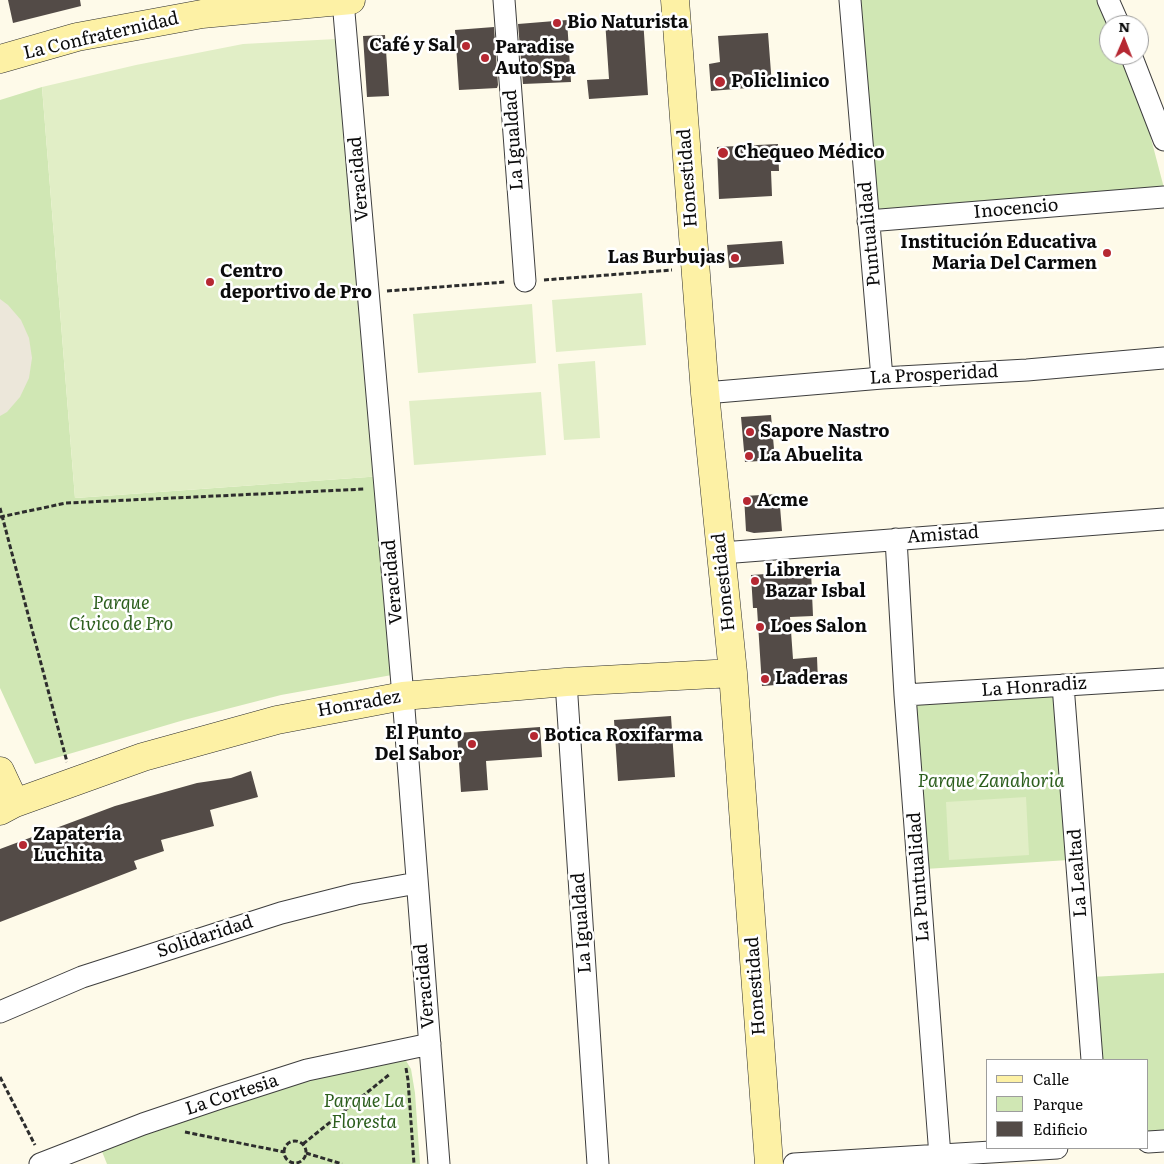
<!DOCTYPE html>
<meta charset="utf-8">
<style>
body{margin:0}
#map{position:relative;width:1164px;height:1164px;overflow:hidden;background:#fefae9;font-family:Literata,serif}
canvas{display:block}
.legend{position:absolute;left:986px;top:1059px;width:162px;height:90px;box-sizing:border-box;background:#fff;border:1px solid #9d9d9d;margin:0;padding:6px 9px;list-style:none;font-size:15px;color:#0b0b0b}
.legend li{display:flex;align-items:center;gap:10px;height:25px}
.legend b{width:25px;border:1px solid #9d9d9d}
.north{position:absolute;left:1099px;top:15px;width:50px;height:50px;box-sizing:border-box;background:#fff;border:1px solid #9d9d9d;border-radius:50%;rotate:1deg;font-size:14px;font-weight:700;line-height:20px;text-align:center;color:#0b0b0b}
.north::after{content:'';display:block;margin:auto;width:18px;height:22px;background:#b62832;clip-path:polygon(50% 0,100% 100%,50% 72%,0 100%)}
</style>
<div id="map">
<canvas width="1164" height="1164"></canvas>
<ul class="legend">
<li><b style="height:6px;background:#fdf1a5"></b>Calle</li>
<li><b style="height:14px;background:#d0e7b4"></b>Parque</li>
<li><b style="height:14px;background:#534b47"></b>Edificio</li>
</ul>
<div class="north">N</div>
</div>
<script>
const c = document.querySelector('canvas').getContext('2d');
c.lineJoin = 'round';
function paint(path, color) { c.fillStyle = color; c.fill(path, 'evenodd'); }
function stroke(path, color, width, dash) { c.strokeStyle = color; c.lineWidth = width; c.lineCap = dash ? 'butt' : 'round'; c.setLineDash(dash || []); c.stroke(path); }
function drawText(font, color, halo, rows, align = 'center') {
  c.font = font + ' Literata,serif'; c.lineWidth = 5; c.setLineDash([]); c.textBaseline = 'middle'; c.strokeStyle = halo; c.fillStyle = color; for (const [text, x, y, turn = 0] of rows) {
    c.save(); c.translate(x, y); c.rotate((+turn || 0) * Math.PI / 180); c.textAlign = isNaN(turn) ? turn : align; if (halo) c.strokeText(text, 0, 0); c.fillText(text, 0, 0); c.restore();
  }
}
const green = new Path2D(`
 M 861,0 L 1097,0 L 1109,25 L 1109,55 L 1120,55 L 1149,131 L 1164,188 L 878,209 Z
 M 42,87 L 75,498 L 382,476 L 403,673 L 281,695 L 184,720 L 35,764 L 0,688 L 0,100 Z
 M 1057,693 L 1069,860 L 925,869 L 913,703 Z
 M 1164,973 L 1164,1133 L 1148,1134 L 1148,1060 L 1098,1060 L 1091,977 Z
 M 405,1059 L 411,1069 L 415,1093 L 420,1164 L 107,1164 L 99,1144 L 310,1072 Z`);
const pitch = new Path2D(`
 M 336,39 L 382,476 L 75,498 L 42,87 L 136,65 L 243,44 Z
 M 642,293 L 646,345 L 556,352 L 552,300 Z
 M 532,304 L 536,363 L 418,373 L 413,314 Z
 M 595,361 L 600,438 L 564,440 L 558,364 Z
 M 541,392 L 546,455 L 414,465 L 409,401 Z
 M 1026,797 L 1029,855 L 949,860 L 946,802 Z`);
const plaza = new Path2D(`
 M 0,299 L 8,305 L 21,320 L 29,338 L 32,358 L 29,378 L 20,397 L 7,412 L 0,416 Z`);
const building = new Path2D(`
 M 8,0 L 80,0 L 81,6 L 13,23 Z
 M 643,18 L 648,95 L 589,99 L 587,80 L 609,79 L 605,20 Z
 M 567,20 L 571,82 L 523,84 L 518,24 Z
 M 494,27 L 498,85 L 497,88 L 459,90 L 455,30 Z
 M 768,33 L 772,86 L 711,91 L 709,64 L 720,62 L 718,36 Z
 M 385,35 L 389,96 L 367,97 L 363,36 Z
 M 778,144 L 779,171 L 771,171 L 772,196 L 719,199 L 717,147 Z
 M 782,241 L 784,264 L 729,268 L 727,245 Z
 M 771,415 L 775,460 L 745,462 L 741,417 Z
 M 779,494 L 782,531 L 754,533 L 746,531 L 744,496 Z
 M 811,571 L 813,616 L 790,617 L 793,659 L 817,657 L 818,682 L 762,686 L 757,608 L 753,608 L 751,575 Z
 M 671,716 L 675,777 L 618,781 L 614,720 Z
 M 540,727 L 542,757 L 486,761 L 488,790 L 461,792 L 457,733 Z
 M 251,771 L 258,797 L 210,810 L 214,826 L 161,840 L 164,851 L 134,861 L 137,869 L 0,922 L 0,849 L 115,806 L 197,783 L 231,778 Z`);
const path = new Path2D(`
 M 544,280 L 672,270
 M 387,291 L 505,282
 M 0,508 L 67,762
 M 0,517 L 66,503 L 365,489
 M 406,1068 L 408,1080 L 414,1164
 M 0,1077 L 35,1145
 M 185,1132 L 284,1152
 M284 1152a11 11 0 1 1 22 0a11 11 0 1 1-22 0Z
 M 303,1144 L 390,1074
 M 306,1153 L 342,1164`);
const street = new Path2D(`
 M 504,0 L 525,281
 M 850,0 L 882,378
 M 1108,0 L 1119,25
 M 343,1 L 403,696 L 439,1164
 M 1131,55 L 1164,140
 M 868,221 L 1164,197
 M 705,393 L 882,378 L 1027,370 L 1164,358
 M 896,539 L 905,695 L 940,1156
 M 722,553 L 1164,519
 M 566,682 L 598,1164
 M 1063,685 L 1092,1060
 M 905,695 L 1164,679
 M 0,1012 L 82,977 L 281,913 L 356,894 L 417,883
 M 1148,1142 L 1164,1141
 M 40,1164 L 143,1124 L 223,1097 L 307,1070 L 430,1044
 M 794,1164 L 1057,1148`);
const secondary = new Path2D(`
 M 675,0 L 705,393 L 733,673 L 769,1164
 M 0,59 L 77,37 L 202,14 L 351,0
 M 0,771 L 15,803
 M 0,811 L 15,803 L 143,757 L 277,720 L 403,696 L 566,682 L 733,673`);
const markers = [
 [557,23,5,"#b62832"],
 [466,46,5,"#b62832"],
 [485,58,5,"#b62832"],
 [720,82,6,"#b62832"],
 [723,153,6,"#b62832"],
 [1107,253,5,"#b62832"],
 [735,258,5,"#b62832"],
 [210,282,5,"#b62832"],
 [750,432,5,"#b62832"],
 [749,456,5,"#b62832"],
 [747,501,5,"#b62832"],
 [755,581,5,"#b62832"],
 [760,627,5,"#b62832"],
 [765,679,5,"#b62832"],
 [534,736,5,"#b62832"],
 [472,744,5,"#b62832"],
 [23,845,5,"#b62832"]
];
const poiNames = [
 ["Bio Naturista",567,23],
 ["Café y Sal",456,46,"right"],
 ["Paradise",495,48],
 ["Auto Spa",495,69],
 ["Policlinico",731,82],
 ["Chequeo Médico",734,153],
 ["Institución Educativa",1097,243,"right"],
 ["Maria Del Carmen",1097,264,"right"],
 ["Las Burbujas",725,258,"right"],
 ["Centro",220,272],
 ["deportivo de Pro",220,293],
 ["Sapore Nastro",760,432],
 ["La Abuelita",759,456],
 ["Acme",757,501],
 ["Libreria",765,571],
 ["Bazar Isbal",765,592],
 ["Loes Salon",770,627],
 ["Laderas",775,679],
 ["El Punto",462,734,"right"],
 ["Del Sabor",462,755,"right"],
 ["Botica Roxifarma",544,736],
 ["Zapatería",33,835],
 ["Luchita",33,856]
];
const streetNames = [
 ["La Confraternidad",101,36,-13],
 ["La Igualdad",514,140,-94],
 ["Honestidad",688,178,-94],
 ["Veracidad",359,179,-95],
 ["Inocencio",1016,209,-5],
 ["Puntualidad",870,234,-95],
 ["La Prosperidad",934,375,-3],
 ["Amistad",943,535,-4],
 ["Veracidad",393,582,-95],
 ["Honestidad",724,582,-96],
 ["La Honradiz",1034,687,-4],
 ["Honradez",359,704,-10],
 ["La Lealtad",1078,873,-94],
 ["La Puntualidad",919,877,-94],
 ["La Igualdad",582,923,-94],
 ["Solidaridad",205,937,-18],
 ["Veracidad",425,986,-95],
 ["Honestidad",756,986,-94],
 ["La Cortesia",232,1095,-18]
];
const parkNames = [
 ["Parque",121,604],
 ["Cívico de Pro",121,625],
 ["Parque Zanahoria",991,782],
 ["Parque La",364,1102],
 ["Floresta",364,1123]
];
paint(green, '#d0e7b4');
paint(pitch, '#e1eec6');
paint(plaza, '#ece7da');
paint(building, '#534b47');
stroke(street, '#3e3e3e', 23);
stroke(secondary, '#2d2d2d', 29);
stroke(path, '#2d2d2d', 3, [5, 2.5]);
stroke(street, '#fff', 21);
stroke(secondary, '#fdf1a5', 28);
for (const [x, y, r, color] of markers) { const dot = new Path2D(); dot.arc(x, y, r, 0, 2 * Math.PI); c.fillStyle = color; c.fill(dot); stroke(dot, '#fff', 2); }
drawText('bold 18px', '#0b0b0b', '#fff', poiNames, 'left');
drawText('18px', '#0b0b0b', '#fff', streetNames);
drawText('italic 18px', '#2d5f1e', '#fff', parkNames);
</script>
